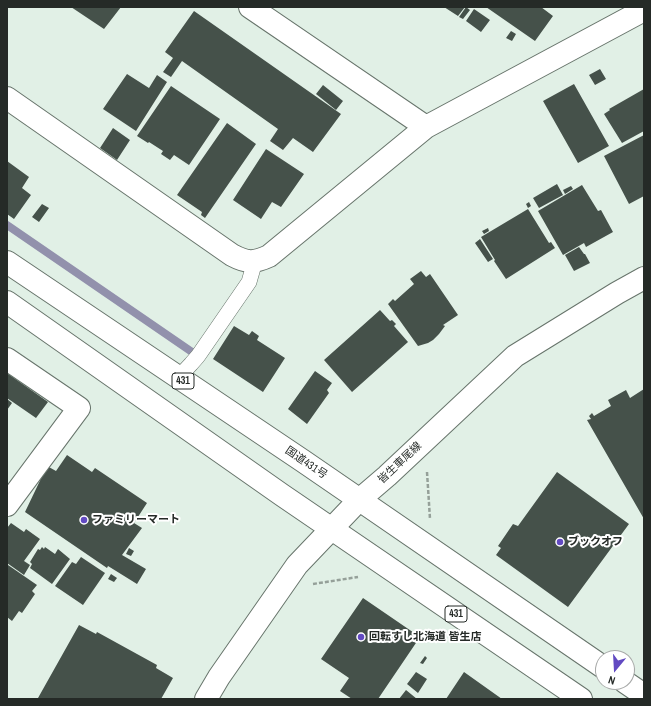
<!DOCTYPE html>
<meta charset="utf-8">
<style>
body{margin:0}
#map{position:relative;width:651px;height:706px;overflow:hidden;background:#e1f0e6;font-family:"Archivo Narrow",sans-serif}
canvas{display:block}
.frame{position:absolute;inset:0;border:8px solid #252a27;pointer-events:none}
.north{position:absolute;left:595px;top:650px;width:40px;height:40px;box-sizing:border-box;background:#fff;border:1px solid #a8aaa9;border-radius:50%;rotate:198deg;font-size:11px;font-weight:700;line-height:16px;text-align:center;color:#252a27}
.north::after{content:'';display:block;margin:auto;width:14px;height:18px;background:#624ac2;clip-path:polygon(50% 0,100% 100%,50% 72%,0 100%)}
</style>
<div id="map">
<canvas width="651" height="706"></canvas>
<div class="frame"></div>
<div class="north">N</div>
</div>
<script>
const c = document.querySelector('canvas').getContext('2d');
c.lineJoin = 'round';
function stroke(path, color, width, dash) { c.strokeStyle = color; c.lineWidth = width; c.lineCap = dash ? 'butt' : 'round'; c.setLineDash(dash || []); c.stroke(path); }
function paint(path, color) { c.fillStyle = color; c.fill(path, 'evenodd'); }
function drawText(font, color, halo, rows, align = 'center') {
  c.font = font + ' "Archivo Narrow","Noto Sans JP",sans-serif'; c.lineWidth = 4; c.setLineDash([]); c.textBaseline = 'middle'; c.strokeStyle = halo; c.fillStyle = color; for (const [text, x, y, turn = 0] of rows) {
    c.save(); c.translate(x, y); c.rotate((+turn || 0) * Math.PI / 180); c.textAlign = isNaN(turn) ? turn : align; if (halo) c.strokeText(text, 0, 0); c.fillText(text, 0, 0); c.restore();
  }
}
const stream = new Path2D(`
 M 7,225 L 192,352`);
const building = new Path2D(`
 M 71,7 L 121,7 L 104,29 Z
 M 444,7 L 465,7 L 458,16 Z
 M 466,7 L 470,10 L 463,19 L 459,17 Z
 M 486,7 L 541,7 L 553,16 L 535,41 Z
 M 474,9 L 490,20 L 481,32 L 466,21 Z
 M 194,11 L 341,114 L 313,152 L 293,138 L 283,150 L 270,141 L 278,129 L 182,61 L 171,77 L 163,72 L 173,58 L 165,52 Z
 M 511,31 L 516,34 L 512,41 L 506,38 Z
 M 600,69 L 606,79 L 595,85 L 589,75 Z
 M 127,74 L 149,88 L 157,75 L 167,82 L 136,131 L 103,109 Z
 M 574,84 L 609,146 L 578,163 L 543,101 Z
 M 323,85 L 343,101 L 336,110 L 316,94 Z
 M 171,86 L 220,119 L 189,165 L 174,155 L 170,160 L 161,154 L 163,151 L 149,142 L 148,143 L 137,136 Z
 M 644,89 L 644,131 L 622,143 L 604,114 L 610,110 L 609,109 Z
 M 227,123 L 256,144 L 205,218 L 201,215 L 202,212 L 177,195 Z
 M 113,128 L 130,140 L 117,160 L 100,148 Z
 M 644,135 L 644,196 L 629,204 L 604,156 Z
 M 266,149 L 304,174 L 281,207 L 272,202 L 261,219 L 233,200 Z
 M 7,161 L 29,177 L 22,188 L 31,195 L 14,219 L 7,214 Z
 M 557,184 L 563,195 L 539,208 L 533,198 Z
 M 582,185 L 598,211 L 601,210 L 613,232 L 586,247 L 584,243 L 563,255 L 538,211 Z
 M 571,186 L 573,189 L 565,194 L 563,190 Z
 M 529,202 L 531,206 L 528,208 L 526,204 Z
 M 42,204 L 49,208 L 39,222 L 32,217 Z
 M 528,209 L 549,243 L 551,242 L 555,248 L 506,279 L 494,261 L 495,260 L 481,237 Z
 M 488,228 L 489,231 L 484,234 L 482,231 Z
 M 480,239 L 493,259 L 488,262 L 475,243 Z
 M 579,247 L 584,254 L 585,254 L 590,263 L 574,271 L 565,255 Z
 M 421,271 L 426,277 L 430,274 L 458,315 L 443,325 L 445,326 L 439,334 L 433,340 L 428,343 L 418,346 L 388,304 L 393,299 L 395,301 L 414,284 L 410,279 Z
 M 380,310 L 390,321 L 392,320 L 396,324 L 394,326 L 408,342 L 352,392 L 324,360 Z
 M 234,326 L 249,335 L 252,331 L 259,336 L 257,340 L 285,358 L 263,392 L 213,359 Z
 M 315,371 L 332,383 L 327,390 L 329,393 L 307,424 L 288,409 Z
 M 7,373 L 48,402 L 36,418 L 7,398 Z
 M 644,389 L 644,519 L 587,420 L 591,419 L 589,416 L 592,413 L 594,416 L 611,406 L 608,400 L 626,390 L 630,398 Z
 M 7,399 L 12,403 L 7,410 Z
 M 67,455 L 92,472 L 95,468 L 147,503 L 134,523 L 142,528 L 122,555 L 146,569 L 137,584 L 108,566 L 107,568 L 25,512 L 47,466 L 56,471 Z
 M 557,472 L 629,524 L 568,607 L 496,555 L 501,548 L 498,546 L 513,524 L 518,526 Z
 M 11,523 L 24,532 L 26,529 L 40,539 L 24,561 L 30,565 L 24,575 L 7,563 L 7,528 Z
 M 42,547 L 44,549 L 45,547 L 55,554 L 58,549 L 70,559 L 52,584 L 30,568 L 32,564 L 30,562 L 38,549 L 40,550 Z
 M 129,548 L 134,551 L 131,556 L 126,554 Z
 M 81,557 L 105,573 L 83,605 L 55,586 L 72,562 L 76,564 Z
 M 8,565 L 37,585 L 32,591 L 35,594 L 22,613 L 19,611 L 12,621 L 7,617 L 7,566 Z
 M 111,574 L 117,578 L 114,582 L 108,579 Z
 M 363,598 L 420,637 L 378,699 L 352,699 L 340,691 L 349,678 L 321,659 Z
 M 79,625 L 96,634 L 97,632 L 157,665 L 156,668 L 173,678 L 161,699 L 40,699 L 38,698 Z
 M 425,656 L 427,658 L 423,664 L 420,663 Z
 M 416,672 L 427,679 L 418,693 L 407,684 Z
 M 464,672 L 502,699 L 446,699 Z
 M 406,690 L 417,699 L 399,699 Z`);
const path = new Path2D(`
 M 427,472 L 430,519
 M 313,584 L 358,577`);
const service = new Path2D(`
 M 178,378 L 191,364 L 198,356 L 249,282 L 255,261`);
const minor = new Path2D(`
 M 250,7 L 426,127
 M 7,98 L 232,255 C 247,263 254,263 269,256 L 426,127 L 644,10
 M 7,359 L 79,408 L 7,505`);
const secondary = new Path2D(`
 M 206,699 L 219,677 L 297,565 L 359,500 L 387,476 L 515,356 L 617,293 L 644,278`);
const trunk = new Path2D(`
 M 7,262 L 303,461 L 603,667
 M 7,302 L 282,495 L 581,699
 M 625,682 L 644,695`);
const markers = [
 [84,520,4,"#624ac2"],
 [560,542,4,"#624ac2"],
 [361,637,4,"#624ac2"]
];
const shields = [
 [183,381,22],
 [456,614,22]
];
const shieldNames = [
 ["431",183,381],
 ["431",456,614]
];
const streetNames = [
 ["国道431号",306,463,34],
 ["皆生車尾線",400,463,-43]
];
const poiNames = [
 ["ファミリーマート",92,520],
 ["ブックオフ",568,542],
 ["回転すし北海道 皆生店",369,637]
];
stroke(stream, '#9291ac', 8);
paint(building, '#45514a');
stroke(service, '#67746b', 16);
stroke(minor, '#67746b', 24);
stroke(secondary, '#67746b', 24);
stroke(trunk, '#67746b', 24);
stroke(path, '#95a099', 2.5, [4, 2]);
stroke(service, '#fff', 15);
stroke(minor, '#fff', 22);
stroke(secondary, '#fff', 22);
stroke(trunk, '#fff', 22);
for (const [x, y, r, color] of markers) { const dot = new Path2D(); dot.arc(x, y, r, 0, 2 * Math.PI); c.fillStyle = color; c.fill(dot); stroke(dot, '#fff', 1.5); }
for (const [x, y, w] of shields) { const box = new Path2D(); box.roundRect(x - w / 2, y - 8, w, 16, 3); c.fillStyle = '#fff'; c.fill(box); stroke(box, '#252a27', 1); }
drawText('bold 10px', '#252a27', null, shieldNames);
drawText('11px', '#252a27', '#fff', streetNames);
drawText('bold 11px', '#252a27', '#fff', poiNames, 'left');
</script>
